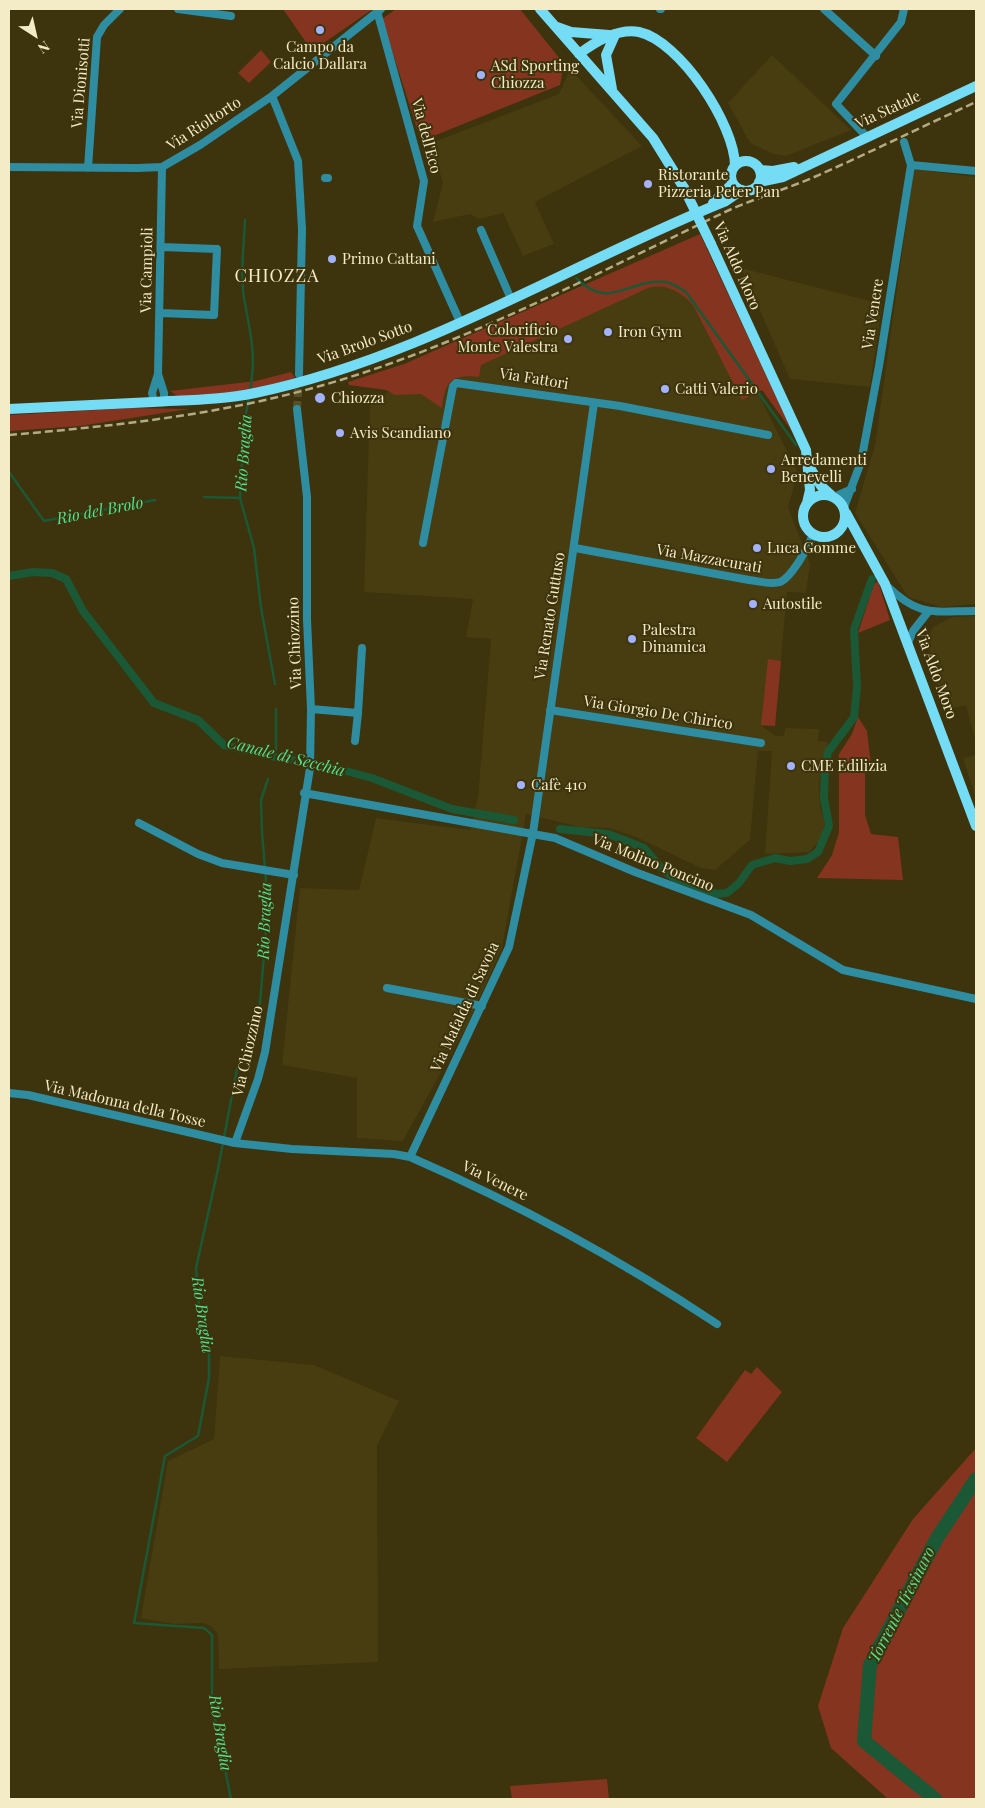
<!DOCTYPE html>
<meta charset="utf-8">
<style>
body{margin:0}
#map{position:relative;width:985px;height:1808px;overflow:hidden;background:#3d330c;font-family:"Playfair Display",serif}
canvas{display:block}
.frame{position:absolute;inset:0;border:10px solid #f4ebc7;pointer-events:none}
.north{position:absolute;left:10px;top:10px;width:50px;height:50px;-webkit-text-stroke:4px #3d330c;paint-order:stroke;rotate:145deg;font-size:14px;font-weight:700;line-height:20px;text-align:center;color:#f4ebc7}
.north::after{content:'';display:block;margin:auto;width:18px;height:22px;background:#f4ebc7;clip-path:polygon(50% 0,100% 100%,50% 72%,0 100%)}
</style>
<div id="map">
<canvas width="985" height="1808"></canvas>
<div class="frame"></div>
<div class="north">N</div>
</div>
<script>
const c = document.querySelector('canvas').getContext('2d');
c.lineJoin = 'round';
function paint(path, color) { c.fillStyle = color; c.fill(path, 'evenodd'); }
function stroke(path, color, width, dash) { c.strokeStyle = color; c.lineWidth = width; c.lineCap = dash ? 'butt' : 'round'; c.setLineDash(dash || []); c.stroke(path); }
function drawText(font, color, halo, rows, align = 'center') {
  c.font = font + ' "Playfair Display",serif'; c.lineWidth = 4; c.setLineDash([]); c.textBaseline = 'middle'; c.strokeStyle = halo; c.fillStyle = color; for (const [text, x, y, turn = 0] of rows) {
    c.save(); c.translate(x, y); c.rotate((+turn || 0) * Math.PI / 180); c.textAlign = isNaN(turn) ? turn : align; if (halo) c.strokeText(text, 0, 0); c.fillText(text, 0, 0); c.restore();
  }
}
const built = new Path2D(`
 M 772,55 L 851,130 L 786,156 L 773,154 L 750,143 L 728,103 Z
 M 570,69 L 642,146 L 535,202 L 554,244 L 523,256 L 503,213 L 479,219 L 470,214 L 433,222 L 443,183 L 431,143 L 559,94 Z
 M 914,169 L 976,177 L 976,604 L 942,607 L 908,597 L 855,513 L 875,445 Z
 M 686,249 L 798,473 L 788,507 L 810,564 L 806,593 L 787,592 L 775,726 L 762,726 L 776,736 L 784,736 L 785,728 L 819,729 L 818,741 L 828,742 L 819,782 L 820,806 L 825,824 L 820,840 L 809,852 L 765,854 L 772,751 L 758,751 L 750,840 L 715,870 L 701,868 L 636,837 L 609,828 L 580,827 L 526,814 L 502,948 L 468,1023 L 403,1141 L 357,1138 L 357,1078 L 282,1065 L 300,888 L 359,890 L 376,818 L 470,830 L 478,797 L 491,639 L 466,637 L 473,599 L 364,592 L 370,401 Z
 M 741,268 L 882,304 L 870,387 L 790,379 Z
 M 976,616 L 976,743 L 966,705 L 944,711 L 927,640 L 933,627 L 953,617 Z
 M 976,755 L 976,799 L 963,758 Z
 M 220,1356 L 314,1365 L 399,1401 L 377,1446 L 378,1662 L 219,1669 L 218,1634 L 211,1626 L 203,1623 L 174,1624 L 141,1618 L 168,1461 L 214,1439 Z`);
const green = new Path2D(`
 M 283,9 L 373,9 L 312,51 Z
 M 396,9 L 520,9 L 564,64 L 560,85 L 421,141 L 382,19 Z
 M 261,50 L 271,62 L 249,83 L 238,73 Z
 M 700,234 L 792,431 L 762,390 L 742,400 L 693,305 C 681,292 666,283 648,288 L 481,365 L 479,377 C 451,374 445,381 442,408 L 421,394 L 395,395 L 386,390 L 349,385 L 348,382 L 404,364 Z
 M 291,372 L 295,378 L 245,392 L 179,397 L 170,391 L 256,381 Z
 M 132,408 L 189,409 L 80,426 L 9,431 L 9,415 Z
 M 878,581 L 890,620 L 858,633 L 874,584 Z
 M 768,659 L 781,661 L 775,726 L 761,725 Z
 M 858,717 L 867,731 L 871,765 L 865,768 L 865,815 L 871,834 L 898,837 L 903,880 L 817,878 L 832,855 L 839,832 L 839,754 L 852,734 Z
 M 757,1367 L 782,1392 L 727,1462 L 696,1438 L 745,1370 L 751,1374 Z
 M 976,1448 L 976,1799 L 888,1799 L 831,1748 L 818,1706 L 843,1628 L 913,1519 Z
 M 607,1779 L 609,1799 L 512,1799 L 510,1786 Z`);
const stream = new Path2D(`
 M 245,220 C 244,245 240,273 244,298 C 250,332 257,355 250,390
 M 576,278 C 610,312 629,278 665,282 C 672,283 680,288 686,292 L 796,445
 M 249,398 L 244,423 L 240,498 L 254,548 L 261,608 L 275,684
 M 9,472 L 44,521 L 155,500
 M 204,497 L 240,498
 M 276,750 L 276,709
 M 231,1799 L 212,1705 L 212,1635 L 204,1628 L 134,1623 L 165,1456 L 198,1436 L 209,1378 L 209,1344 L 200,1316 L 196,1268 L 218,1169 L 237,1069 L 258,1028 L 268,905 L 262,832 L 261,800 L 268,779`);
const canal = new Path2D(`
 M 9,576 L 33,572 L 52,573 L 66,579 L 83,611 L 154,703 L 198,720 L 224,745 L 280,758 L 331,767 L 372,778 L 452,809 L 514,820
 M 560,829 L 608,834 L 624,840 L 644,848 L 663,870 L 674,878 L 717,894 L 727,893 L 739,883 L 752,865 L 775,858 L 790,861 L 807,859 L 818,852 L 829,826 L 824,798 L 825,767 L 828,752 L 854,717 L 857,687 L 854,629 L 872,579`);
const river = new Path2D(`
 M 935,1799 L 864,1741 L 870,1665 L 937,1538 L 976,1479`);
const minorTunnel = new Path2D(`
 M 297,409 L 299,378`);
const minor = new Path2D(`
 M 178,9 L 231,16
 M 660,9 L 661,9
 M 824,9 L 876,56
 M 377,11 L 424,181 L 417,226 L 460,322
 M 272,96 L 298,161 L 302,229 L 299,374
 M 867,137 L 836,104 L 901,22 L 904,9
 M 911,165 L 976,171
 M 9,167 L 138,168 L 162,167 L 200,145 L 272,96 L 381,9
 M 88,168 L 97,37 L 104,25 L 120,9
 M 325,178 L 328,178
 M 481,230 L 511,299
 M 160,313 L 214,315 L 217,249 L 162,247
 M 158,374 L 162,167
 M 154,402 L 152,393 L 158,374 L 164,393 L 164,401
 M 834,497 L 852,489
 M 844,507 L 861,462 L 879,366 L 911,165 L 904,142
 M 423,543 L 453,386 L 456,383 L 620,406 L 768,435
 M 575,548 L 749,580 C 759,581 771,585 780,582 C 792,577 809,546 813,534
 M 887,586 C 920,618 934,611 976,611
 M 908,643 L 913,631 L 928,612
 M 311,709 L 358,713 L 362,648
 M 550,710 L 761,743
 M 355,741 L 358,713
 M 304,793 L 555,838 L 635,872 L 751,915 L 843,970 L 976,999
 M 139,823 L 198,854 L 222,863 L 294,875
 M 387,988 L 482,1006
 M 9,1093 L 28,1095 L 235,1143 L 292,1149 L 394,1154 L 410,1157 C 518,1204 619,1259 717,1324
 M 235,1143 L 258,1079 L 265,1052 L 310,768 L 311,709 L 307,619 L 307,497 L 297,409
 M 410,1157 L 509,947 L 533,833 L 594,403`);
const major = new Path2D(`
 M 540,9 L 653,138 L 684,188
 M 557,27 L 571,32 L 609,35
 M 579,54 C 595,42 618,28 639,32 C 680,41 735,125 735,166
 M 612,89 L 606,55 L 615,35
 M731 176a15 15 0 1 1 30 0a15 15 0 1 1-30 0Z
 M 760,170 L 773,171 L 794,167
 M 759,182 L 783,177 L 976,86
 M 713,203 L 733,183
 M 711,244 L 806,450 L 810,490 L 807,503
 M 9,409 C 57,407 105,404 153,402 C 187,400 221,400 255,393 C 422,358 569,264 726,201 L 742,190
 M 809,466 L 821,486 L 831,495
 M803 516a21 21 0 1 1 42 0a21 21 0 1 1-42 0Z
 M 846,513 L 885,584 L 976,826`);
const rail = new Path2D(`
 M 9,435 C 114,426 219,415 320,386 C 459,347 595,274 725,212 C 753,199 783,190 812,178 C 867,154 921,127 976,102`);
const majorBridge = new Path2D(`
 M 684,188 L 711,244`);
const markers = [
 [320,30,5,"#a3b2fd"],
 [481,75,5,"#a3b2fd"],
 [648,184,5,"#a3b2fd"],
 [332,259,5,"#a3b2fd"],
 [608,332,5,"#a3b2fd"],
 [568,339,5,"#a3b2fd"],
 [665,389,5,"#a3b2fd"],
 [320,398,6,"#a3b2fd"],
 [340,433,5,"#a3b2fd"],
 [771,469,5,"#a3b2fd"],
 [757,548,5,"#a3b2fd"],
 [753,604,5,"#a3b2fd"],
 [632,639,5,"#a3b2fd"],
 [791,766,5,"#a3b2fd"],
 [521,785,5,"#a3b2fd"]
];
const poiNames = [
 ["Campo da",320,47,"center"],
 ["Calcio Dallara",320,64,"center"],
 ["ASd Sporting",491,66],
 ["Chiozza",491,83],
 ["Ristorante",658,175],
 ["Pizzeria Peter Pan",658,192],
 ["Primo Cattani",342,259],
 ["Colorificio",558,330,"right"],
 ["Monte Valestra",558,347,"right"],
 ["Iron Gym",618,332],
 ["Catti Valerio",675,389],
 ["Chiozza",331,398],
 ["Avis Scandiano",350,433],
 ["Arredamenti",781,460],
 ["Benevelli",781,477],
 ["Luca Gomme",767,548],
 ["Autostile",763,604],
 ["Palestra",642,630],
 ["Dinamica",642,647],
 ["CME Edilizia",801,766],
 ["Cafè 410",531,785]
];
const streetNames = [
 ["Via Dionisotti",81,83,-85],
 ["Via Statale",888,110,-25],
 ["Via Rioltorto",204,124,-33],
 ["Via dell'Eco",426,136,75],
 ["Via Aldo Moro",737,266,66],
 ["Via Campioli",147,270,-89],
 ["Via Venere",873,314,-81],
 ["Via Brolo Sotto",365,343,-20],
 ["Via Fattori",534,379,9],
 ["Via Mazzacurati",709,559,10],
 ["Via Renato Guttuso",550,616,-81],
 ["Via Chiozzino",295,643,-92],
 ["Via Aldo Moro",936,674,70],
 ["Via Giorgio De Chirico",658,713,9],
 ["Via Molino Poncino",653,863,22],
 ["Via Mafalda di Savoia",465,1007,-65],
 ["Via Chiozzino",248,1051,-77],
 ["Via Madonna della Tosse",125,1104,13],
 ["Via Venere",495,1181,26]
];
const waterNames = [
 ["Rio Braglia",244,453,-86],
 ["Rio del Brolo",100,511,-11],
 ["Canale di Secchia",286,757,14],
 ["Rio Braglia",265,921,-88],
 ["Rio Braglia",202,1315,82],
 ["Torrente Tresinaro",902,1605,-63],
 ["Rio Braglia",220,1733,81]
];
const quarterNames = [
 ["CHIOZZA",277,276]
];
paint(built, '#473d10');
paint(green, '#853420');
stroke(stream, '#1b5836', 2.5);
stroke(canal, '#1b5836', 8);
stroke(river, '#1b5836', 14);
stroke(minorTunnel, '#584f28', 8, [8, 4]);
stroke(minor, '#2f8da1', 8);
stroke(major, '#74dcf5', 10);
stroke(rail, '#b4ab86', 2.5, [8, 4]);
stroke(majorBridge, '#74dcf5', 10);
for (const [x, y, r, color] of markers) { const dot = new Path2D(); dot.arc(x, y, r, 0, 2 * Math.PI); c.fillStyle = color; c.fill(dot); stroke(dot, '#3d330c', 2); }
drawText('15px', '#f4ebc7', '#3d330c', poiNames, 'left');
drawText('15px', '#f4ebc7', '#3d330c', streetNames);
drawText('italic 16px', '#4ee291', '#3d330c', waterNames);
c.letterSpacing = '1px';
drawText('18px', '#f4ebc7', '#3d330c', quarterNames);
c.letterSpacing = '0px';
</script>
